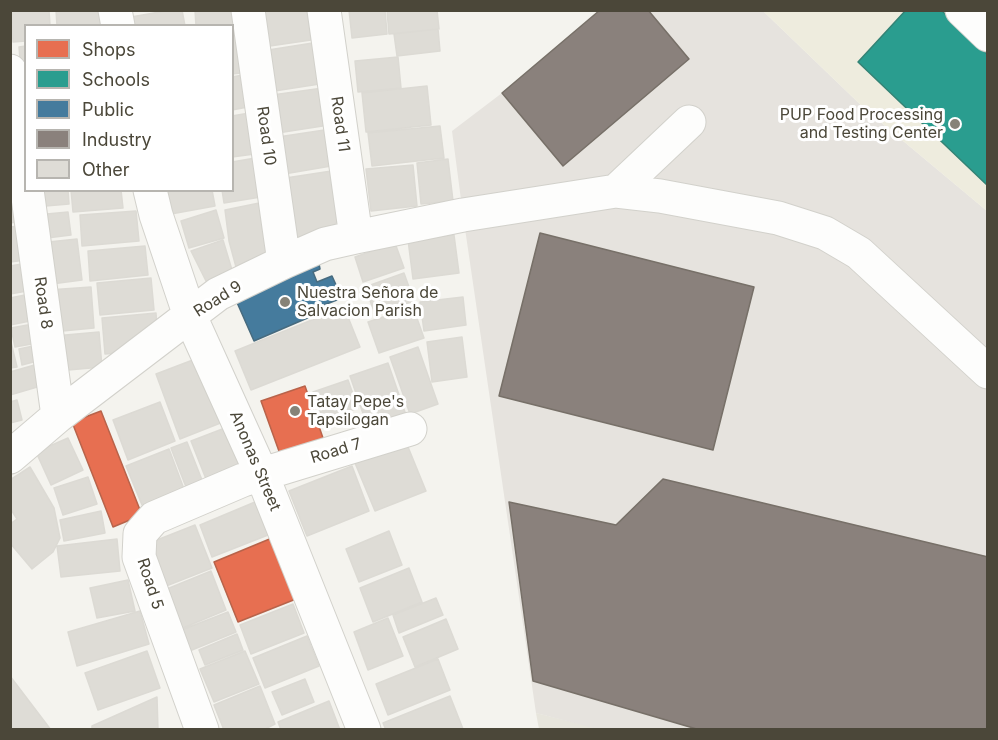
<!DOCTYPE html>
<meta charset="utf-8">
<style>
body{margin:0}
#map{position:relative;width:998px;height:740px;overflow:hidden;background:#f4f3ee;font-family:Inter,sans-serif}
canvas{display:block}
.frame{position:absolute;inset:0;border:12px solid #4b4739;pointer-events:none}
.legend{position:absolute;left:24px;top:24px;width:210px;height:168px;box-sizing:border-box;background:#fff;border:2px solid #b7b5b0;margin:0;padding:8px 10px;list-style:none;font-size:18px;color:#4b4739}
.legend li{display:flex;align-items:center;gap:12px;height:30px}
.legend b{width:30px;border:2px solid #b7b5b0}
</style>
<div id="map">
<canvas width="998" height="740"></canvas>
<div class="frame"></div>
<ul class="legend">
<li><b style="height:16px;background:#e76f51"></b>Shops</li>
<li><b style="height:16px;background:#2a9d8f"></b>Schools</li>
<li><b style="height:16px;background:#457b9d"></b>Public</li>
<li><b style="height:16px;background:#8a817c"></b>Industry</li>
<li><b style="height:16px;background:#dedcd6"></b>Other</li>
</ul>
</div>
<script>
const c = document.querySelector('canvas').getContext('2d');
c.lineJoin = 'round';
function paint(path, color) { c.fillStyle = color; c.fill(path, 'evenodd'); }
function stroke(path, color, width, dash) { c.strokeStyle = color; c.lineWidth = width; c.lineCap = dash ? 'butt' : 'round'; c.setLineDash(dash || []); c.stroke(path); }
function drawText(font, color, halo, rows, align = 'center') {
  c.font = font + ' Inter,sans-serif'; c.lineWidth = 6; c.setLineDash([]); c.textBaseline = 'middle'; c.strokeStyle = halo; c.fillStyle = color; for (const [text, x, y, turn = 0] of rows) {
    c.save(); c.translate(x, y); c.rotate((+turn || 0) * Math.PI / 180); c.textAlign = isNaN(turn) ? turn : align; if (halo) c.strokeText(text, 0, 0); c.fillText(text, 0, 0); c.restore();
  }
}
const residential = new Path2D(`
 M 536,713 L 601,729 L 539,729 Z`);
const industrial = new Path2D(`
 M 600,11 L 763,11 L 866,110 L 987,211 L 987,729 L 601,730 L 536,713 L 463,215 L 452,131 L 502,93 Z`);
const education = new Path2D(`
 M 763,11 L 987,11 L 987,211 L 866,110 Z`);
const shops = new Path2D(`
 M 305,386 L 323,438 L 280,454 L 261,401 Z
 M 101,411 L 142,515 L 113,527 L 72,422 Z
 M 272,538 L 296,599 L 238,622 L 214,562 Z`);
const schools = new Path2D(`
 M 906,10 L 941,10 L 988,55 L 988,186 L 858,62 Z`);
const public = new Path2D(`
 M 319,264 L 320,269 L 313,272 L 317,282 L 332,276 L 342,298 L 324,305 L 326,310 L 254,341 L 235,298 Z`);
const industry = new Path2D(`
 M 600,10 L 648,10 L 689,59 L 563,166 L 502,93 Z
 M 540,233 L 754,287 L 713,450 L 499,396 Z
 M 663,479 L 988,557 L 988,730 L 700,730 L 533,681 L 509,502 L 616,525 Z`);
const building = new Path2D(`
 M 11,10 L 49,10 L 50,26 L 26,26 L 26,41 L 13,42 Z
 M 56,10 L 100,10 L 102,26 L 57,26 Z
 M 171,10 L 182,10 L 185,26 L 133,26 L 131,17 Z
 M 195,10 L 239,10 L 242,28 L 232,30 L 232,26 L 196,26 Z
 M 257,10 L 307,10 L 311,40 L 263,47 Z
 M 349,10 L 385,10 L 387,34 L 352,38 Z
 M 387,10 L 437,10 L 439,29 L 389,34 Z
 M 438,29 L 440,51 L 397,56 L 394,34 Z
 M 243,32 L 249,72 L 232,74 L 232,34 Z
 M 319,42 L 326,83 L 268,92 L 262,51 Z
 M 26,46 L 26,71 L 21,72 L 19,47 Z
 M 398,57 L 401,88 L 358,92 L 355,61 Z
 M 248,74 L 253,106 L 232,110 L 232,77 Z
 M 427,86 L 431,125 L 366,132 L 362,93 Z
 M 323,88 L 329,125 L 271,134 L 265,96 Z
 M 255,112 L 262,153 L 232,157 L 232,116 Z
 M 440,126 L 444,158 L 372,166 L 368,133 Z
 M 331,129 L 337,165 L 284,174 L 278,137 Z
 M 261,157 L 267,196 L 224,203 L 222,190 L 232,190 L 232,162 Z
 M 448,159 L 453,201 L 421,204 L 417,163 Z
 M 413,165 L 417,206 L 371,211 L 366,169 Z
 M 338,170 L 344,209 L 336,223 L 321,236 L 288,241 L 279,179 Z
 M 33,190 L 68,190 L 69,204 L 34,207 Z
 M 71,190 L 121,190 L 123,208 L 73,212 Z
 M 167,190 L 212,190 L 215,206 L 171,214 Z
 M 10,195 L 15,195 L 17,222 L 10,223 Z
 M 269,201 L 277,251 L 236,267 L 229,241 L 225,210 Z
 M 216,210 L 224,238 L 189,248 L 181,221 Z
 M 136,211 L 139,241 L 82,246 L 80,215 Z
 M 68,212 L 71,235 L 39,239 L 36,215 Z
 M 21,226 L 26,260 L 10,262 L 10,227 Z
 M 454,235 L 459,273 L 413,279 L 408,240 Z
 M 77,239 L 82,280 L 44,285 L 39,243 Z
 M 223,240 L 232,270 L 209,287 L 191,251 Z
 M 395,243 L 404,268 L 363,282 L 355,257 Z
 M 145,246 L 148,275 L 90,281 L 88,251 Z
 M 22,264 L 27,291 L 10,294 L 10,266 Z
 M 404,273 L 414,301 L 375,314 L 365,287 Z
 M 151,278 L 154,310 L 100,315 L 97,283 Z
 M 91,287 L 94,328 L 52,332 L 48,290 Z
 M 25,295 L 30,321 L 10,325 L 10,298 Z
 M 463,297 L 466,325 L 424,331 L 420,302 Z
 M 344,307 L 360,347 L 251,390 L 235,351 Z
 M 413,307 L 424,338 L 379,353 L 368,322 Z
 M 156,313 L 157,329 L 118,353 L 105,354 L 102,318 Z
 M 33,324 L 37,343 L 15,347 L 11,328 Z
 M 99,332 L 102,367 L 57,371 L 54,336 Z
 M 462,337 L 467,377 L 432,382 L 427,342 Z
 M 10,338 L 17,367 L 10,368 Z
 M 38,345 L 41,360 L 22,365 L 19,349 Z
 M 418,347 L 438,404 L 410,414 L 390,357 Z
 M 198,358 L 223,422 L 180,439 L 156,374 Z
 M 388,363 L 406,415 L 368,428 L 350,376 Z
 M 38,364 L 44,385 L 10,395 L 10,372 Z
 M 348,380 L 358,408 L 323,420 L 313,392 Z
 M 17,400 L 22,420 L 10,423 L 10,402 Z
 M 160,402 L 175,441 L 128,460 L 113,420 Z
 M 225,428 L 240,466 L 206,479 L 191,441 Z
 M 68,438 L 83,470 L 51,485 L 36,452 Z
 M 187,442 L 202,480 L 186,487 L 171,448 Z
 M 406,442 L 426,491 L 375,511 L 355,463 Z
 M 169,449 L 184,489 L 142,505 L 126,466 Z
 M 352,466 L 369,511 L 307,536 L 289,491 Z
 M 30,467 L 54,508 L 60,538 L 53,552 L 32,569 L 10,543 L 10,524 L 17,519 L 10,508 L 10,480 Z
 M 88,477 L 97,504 L 63,515 L 54,488 Z
 M 255,502 L 268,535 L 212,557 L 200,525 Z
 M 101,511 L 105,533 L 64,541 L 60,520 Z
 M 195,525 L 212,568 L 161,588 L 153,549 L 157,540 Z
 M 389,531 L 402,565 L 359,582 L 346,549 Z
 M 117,539 L 120,571 L 61,577 L 57,546 Z
 M 409,568 L 422,602 L 373,622 L 360,588 Z
 M 211,571 L 226,610 L 178,630 L 162,591 Z
 M 128,580 L 135,611 L 97,618 L 90,588 Z
 M 436,598 L 443,615 L 399,633 L 393,615 Z
 M 293,604 L 304,633 L 251,654 L 240,625 Z
 M 140,611 L 149,644 L 77,666 L 68,632 Z
 M 228,612 L 236,632 L 187,652 L 179,631 Z
 M 388,618 L 403,656 L 368,670 L 354,632 Z
 M 446,619 L 458,649 L 415,667 L 403,637 Z
 M 237,634 L 243,650 L 205,665 L 199,650 Z
 M 307,636 L 319,666 L 265,688 L 253,658 Z
 M 147,651 L 160,688 L 98,710 L 85,673 Z
 M 245,651 L 259,684 L 214,702 L 200,669 Z
 M 438,659 L 450,690 L 388,715 L 376,684 Z
 M 10,676 L 51,730 L 10,730 Z
 M 305,679 L 314,702 L 282,715 L 272,692 Z
 M 260,686 L 275,724 L 263,730 L 224,730 L 214,705 Z
 M 450,696 L 463,729 L 386,730 L 383,723 Z
 M 157,697 L 158,730 L 92,730 L 92,726 Z
 M 329,701 L 340,730 L 281,730 L 278,722 Z`);
const minor = new Path2D(`
 M 115,10 L 118,26
 M 248,10 L 284,262
 M 324,10 L 356,237
 M 962,10 L 988,35
 M 10,71 L 26,179
 M 27,190 L 58,416
 M 150,190 L 156,215 L 190,316 L 262,475 L 364,730
 M 616,191 L 689,122
 M 10,457 L 58,416 L 218,294 L 284,262 L 325,244 L 356,237 L 463,215 L 616,191 L 660,196 L 778,218 L 825,233 L 859,253 L 988,372
 M 202,730 L 139,557 L 140,534 L 154,518 L 243,480 L 410,429`);
const markers = [
 [955,124,6,"#868378"],
 [285,302,6,"#868378"],
 [295,411,6,"#868378"]
];
const poiNames = [
 ["PUP Food Processing",943,115,"right"],
 ["and Testing Center",943,133,"right"],
 ["Nuestra Señora de",297,293],
 ["Salvacion Parish",297,311],
 ["Tatay Pepe's",307,402],
 ["Tapsilogan",307,420]
];
const streetNames = [
 ["Road 11",340,124,82],
 ["Road 10",266,136,82],
 ["Road 9",218,299,-32],
 ["Road 8",43,303,82],
 ["Road 7",336,451,-17],
 ["Anonas Street",255,461,67],
 ["Road 5",150,584,72]
];
paint(residential, '#e7e5dc');
paint(industrial, '#e6e3de');
paint(education, '#eeecde');
paint(shops, '#e76f51');
stroke(shops, '#b8634a', 1.5);
paint(schools, '#2a9d8f');
stroke(schools, '#348375', 1.5);
paint(public, '#457b9d');
stroke(public, '#476b7f', 1.5);
paint(industry, '#8a817c');
stroke(industry, '#777068', 1.5);
paint(building, '#dedcd6');
stroke(building, '#dcdad4', 1.5);
stroke(minor, '#d2d1cb', 35);
stroke(minor, '#fdfdfc', 33);
for (const [x, y, r, color] of markers) { const dot = new Path2D(); dot.arc(x, y, r, 0, 2 * Math.PI); c.fillStyle = color; c.fill(dot); stroke(dot, '#fff', 2); }
drawText('16px', '#4b4739', '#fff', poiNames, 'left');
drawText('16px', '#4b4739', '#fff', streetNames);
</script>
